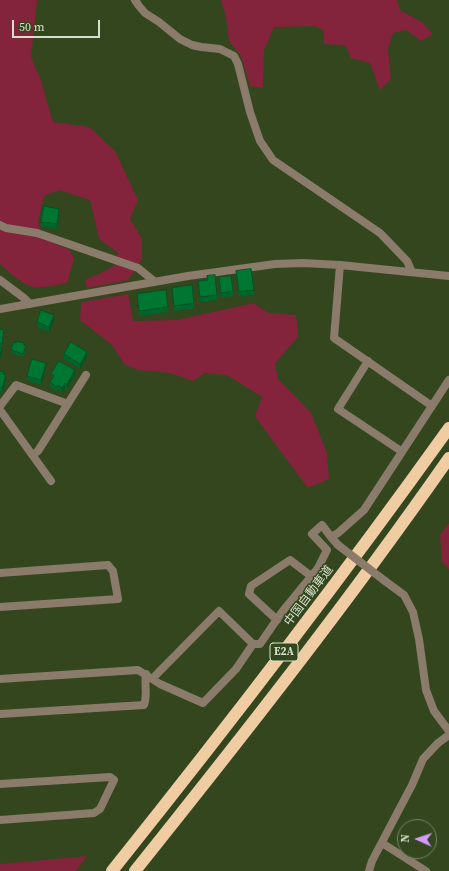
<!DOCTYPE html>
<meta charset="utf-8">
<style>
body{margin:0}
#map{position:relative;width:449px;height:871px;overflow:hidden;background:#33461e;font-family:"Source Serif 4",serif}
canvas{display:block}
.north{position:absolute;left:397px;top:819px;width:40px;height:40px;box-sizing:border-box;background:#33461e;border:1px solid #738462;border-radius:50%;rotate:273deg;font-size:11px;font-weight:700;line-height:16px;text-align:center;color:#d4e0c9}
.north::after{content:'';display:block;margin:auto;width:14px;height:18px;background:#d39cfc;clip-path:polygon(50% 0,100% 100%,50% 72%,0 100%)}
.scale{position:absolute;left:12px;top:20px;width:88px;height:18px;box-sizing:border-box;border:2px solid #d4e0c9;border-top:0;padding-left:5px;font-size:12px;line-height:14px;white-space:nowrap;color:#d4e0c9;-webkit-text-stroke:3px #33461e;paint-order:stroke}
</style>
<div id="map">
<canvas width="449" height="871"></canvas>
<div class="north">N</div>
<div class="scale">50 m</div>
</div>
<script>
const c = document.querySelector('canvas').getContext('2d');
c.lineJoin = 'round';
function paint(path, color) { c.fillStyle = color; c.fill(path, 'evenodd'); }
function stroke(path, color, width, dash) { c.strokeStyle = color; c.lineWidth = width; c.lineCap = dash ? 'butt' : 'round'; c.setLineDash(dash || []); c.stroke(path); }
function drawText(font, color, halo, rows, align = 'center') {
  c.font = font + ' "Source Serif 4","Noto Sans JP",serif'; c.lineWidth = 3; c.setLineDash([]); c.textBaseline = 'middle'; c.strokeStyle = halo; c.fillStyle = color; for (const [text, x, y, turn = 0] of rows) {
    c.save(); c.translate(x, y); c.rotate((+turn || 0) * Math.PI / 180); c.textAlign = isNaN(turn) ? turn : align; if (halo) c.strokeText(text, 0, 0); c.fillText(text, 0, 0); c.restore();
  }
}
const green = new Path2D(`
 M 0,0 L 37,0 L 31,57 L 41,81 L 53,122 L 89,127 L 115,151 L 138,200 L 130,219 L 142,239 L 142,259 L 128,280 L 87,288 L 85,280 L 103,272 L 115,265 L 118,253 L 99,239 L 90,200 L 59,190 L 44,196 L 38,222 L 43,239 L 70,250 L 74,259 L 67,283 C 58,284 39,290 30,286 C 21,283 7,271 0,264 Z
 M 221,0 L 397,0 L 400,10 L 423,23 L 433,34 L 421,41 L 406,30 L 393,33 L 388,48 L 391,79 L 380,90 L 370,63 L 351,58 L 345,45 L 324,44 L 324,31 L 315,26 L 274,27 L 264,50 L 263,88 L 250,86 L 241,56 L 229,41 L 226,17 Z
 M 128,294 L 133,321 L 177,320 L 254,303 L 268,313 L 296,315 L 298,337 L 275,363 L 278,379 L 311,413 L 327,453 L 329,479 L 308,488 L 270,437 L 255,416 L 262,397 L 227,375 L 205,373 L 193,381 L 170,373 L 138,370 L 124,364 L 112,345 L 80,320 L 81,302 Z
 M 449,523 L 449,569 L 442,562 L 440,535 Z
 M 87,856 L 76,871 L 0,871 L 0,864 Z`);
const minor = new Path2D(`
 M 135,0 L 139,6 L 145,13 L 159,22 L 180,39 L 192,45 L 201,47 L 220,49 L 234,56 L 238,64 L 250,112 L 260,141 L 273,160 L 380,233 L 407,261 L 412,272
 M 0,225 L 6,228 L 37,233 L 138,268 L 154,281
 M 340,265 L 334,338 L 432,406
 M 0,280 L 24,298 L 30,304
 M 0,309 L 188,276 L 275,264 L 303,263 L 340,265 L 449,276
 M 368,361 L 338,409 L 401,451
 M 0,406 L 16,385 L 68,404
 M 0,410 L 51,481
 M 33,455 L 38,451 L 86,375
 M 338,545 L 331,537 L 338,533 L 364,510 L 449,380
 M 0,573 L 108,565 L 113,571 L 118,599 L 0,607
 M 385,581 L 404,595 L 413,612 L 419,639 L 426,690 L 434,711 L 449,731
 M 277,620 L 249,594 L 251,586 L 290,560 L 311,576
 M 0,679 L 138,670 L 160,684 L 203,703 L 236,669 L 253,644
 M 152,679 L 219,611 L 253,644 L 260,644 L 282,612 L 318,568 L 327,550 L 312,534 L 322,525 L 331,537
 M 0,714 L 144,705 C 148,694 144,686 146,674
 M 0,784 L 110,777 L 114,780 L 100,809 L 94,813 L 0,820
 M 382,843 L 426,871
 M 369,871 L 372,861 L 412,785 L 423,759 L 438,743 L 449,735`);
const motorway = new Path2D(`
 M 112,871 C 228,726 341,579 449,428
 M 135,871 C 243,736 350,600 449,458`);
const minorBridge = new Path2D(`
 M 338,545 L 385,581`);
const wall = new Path2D(`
 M 59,214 L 57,229 L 41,227 L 41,222 Z
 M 236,271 L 254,290 L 254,295 L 239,297 L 236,276 Z
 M 207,276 L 217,295 L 217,300 L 200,302 L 198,286 L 198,281 L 207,280 Z
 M 219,277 L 233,291 L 233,296 L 221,298 L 219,282 Z
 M 172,288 L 194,303 L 194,309 L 174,311 L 172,293 Z
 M 137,294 L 168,307 L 168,312 L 139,316 L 137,299 Z
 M 54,320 L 49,332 L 37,327 L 37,322 Z
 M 0,329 L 4,335 L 2,348 L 0,348 Z
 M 16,343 L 24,345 L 26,349 L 23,357 L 11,353 L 11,350 Z
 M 64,354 L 87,357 L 80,369 L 64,359 Z
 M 46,368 L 41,385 L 27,381 L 27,376 Z
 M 0,371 L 4,374 L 6,380 L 2,393 L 0,393 Z
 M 51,374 L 75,375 L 67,389 L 65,388 L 62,393 L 58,390 L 57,392 L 50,387 L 50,382 L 51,380 Z`);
const shadedWall = new Path2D(`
 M 59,209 L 59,214 L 57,229 L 57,224 Z
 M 54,315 L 54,320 L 49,332 L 49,327 Z
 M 2,349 L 2,354 L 0,360 L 0,355 Z
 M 87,352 L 87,357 L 80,369 L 80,364 Z
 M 46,363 L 46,368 L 41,385 L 41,380 Z
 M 75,370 L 75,375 L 67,389 L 67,384 Z
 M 6,375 L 6,380 L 2,393 L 2,388 Z
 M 65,383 L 65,388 L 62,393 L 62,388 Z`);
const building = new Path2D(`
 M 44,206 L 59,209 L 57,224 L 41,222 Z
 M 251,269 L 254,290 L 239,292 L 236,271 Z
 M 215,275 L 217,295 L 200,297 L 198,281 L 208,280 L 207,276 Z
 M 231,276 L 233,291 L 221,293 L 219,277 Z
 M 192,285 L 194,303 L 174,306 L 172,288 Z
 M 166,290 L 168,307 L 139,311 L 137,294 Z
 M 41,310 L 54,315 L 49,327 L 37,322 Z
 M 0,329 L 4,330 L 2,343 L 0,343 Z
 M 16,341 L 24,343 L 24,345 L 26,346 L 23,354 L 11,350 L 13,342 L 16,343 Z
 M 71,342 L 87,352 L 80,364 L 64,354 Z
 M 0,348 L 2,349 L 0,355 Z
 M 32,359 L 46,363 L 41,380 L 27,376 Z
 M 59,361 L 75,370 L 67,384 L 65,383 L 62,388 L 58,385 L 57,387 L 50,382 L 54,376 L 51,374 Z
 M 0,371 L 4,372 L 3,374 L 6,375 L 2,388 L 0,388 Z`);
const shields = [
 [284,652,28]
];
const shieldNames = [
 ["E2A",284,652]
];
const streetNames = [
 ["中国自動車道",309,596,-53]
];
paint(green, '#84233c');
stroke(minor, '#8a7b6b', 8);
stroke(motorway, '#f0cca3', 12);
stroke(minorBridge, '#8a7b6b', 8);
paint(wall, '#00652c');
paint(shadedWall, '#005324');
paint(building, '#007633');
stroke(building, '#005324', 1);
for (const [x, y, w] of shields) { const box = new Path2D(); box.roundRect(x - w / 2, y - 9, w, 18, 3); c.fillStyle = '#33461e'; c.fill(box); stroke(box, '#d4e0c9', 1); }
drawText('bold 11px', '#d4e0c9', null, shieldNames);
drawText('12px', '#d4e0c9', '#33461e', streetNames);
</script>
